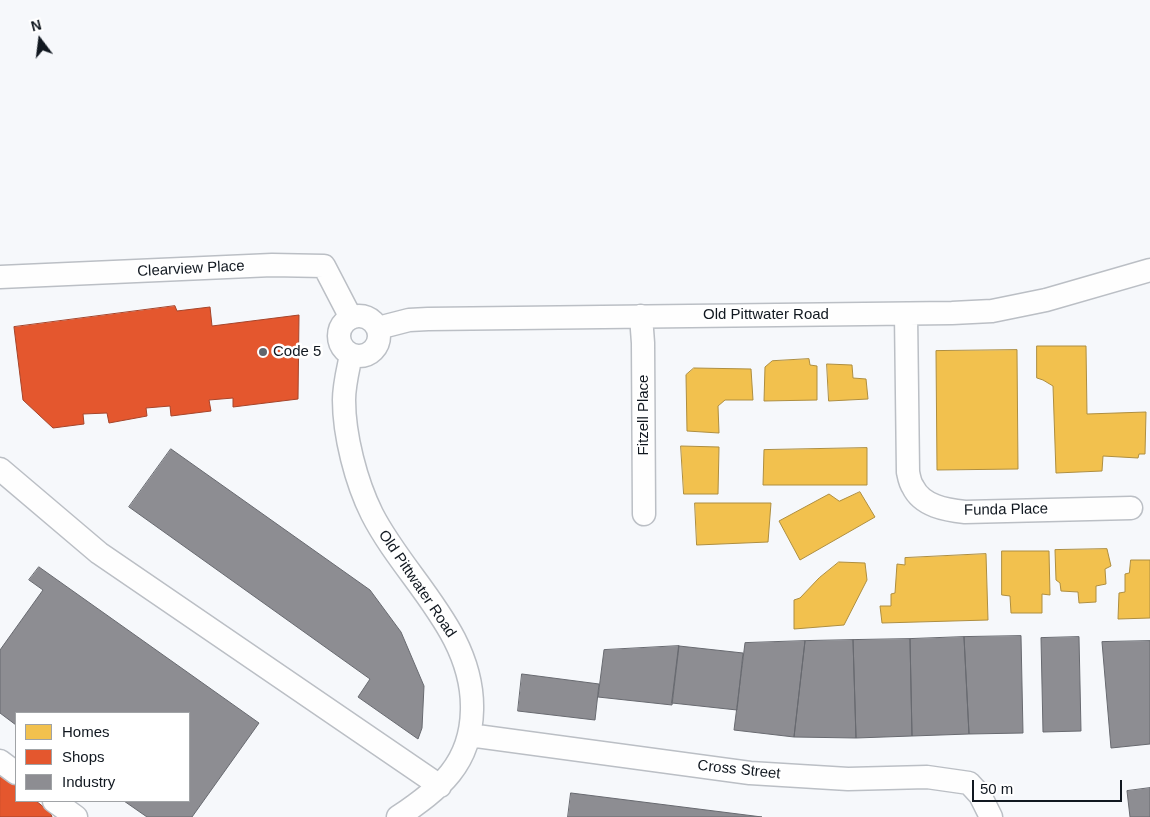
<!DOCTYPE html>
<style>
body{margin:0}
#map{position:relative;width:1150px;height:817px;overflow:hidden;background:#f6f8fb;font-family:Helvetica,sans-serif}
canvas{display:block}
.legend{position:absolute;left:15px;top:712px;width:175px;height:90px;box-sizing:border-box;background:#fff;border:1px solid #a0a3a6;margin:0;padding:6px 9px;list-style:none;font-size:15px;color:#111820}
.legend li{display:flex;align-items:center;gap:10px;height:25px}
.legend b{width:25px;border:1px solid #a0a3a6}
.north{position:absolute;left:15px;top:15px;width:50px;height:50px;-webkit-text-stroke:4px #fff;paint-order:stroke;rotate:345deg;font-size:14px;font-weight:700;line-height:20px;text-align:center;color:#111820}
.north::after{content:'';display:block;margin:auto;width:18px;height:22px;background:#111820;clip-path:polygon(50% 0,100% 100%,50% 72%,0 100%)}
.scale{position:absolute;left:972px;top:780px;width:150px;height:22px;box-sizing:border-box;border:2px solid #111820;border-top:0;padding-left:6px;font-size:15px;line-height:18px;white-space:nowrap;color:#111820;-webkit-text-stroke:4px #fff;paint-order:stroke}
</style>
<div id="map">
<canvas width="1150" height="817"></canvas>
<ul class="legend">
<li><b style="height:14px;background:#f2c14e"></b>Homes</li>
<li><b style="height:14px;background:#e4572e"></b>Shops</li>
<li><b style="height:14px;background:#8d8d92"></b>Industry</li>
</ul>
<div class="north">N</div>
<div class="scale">50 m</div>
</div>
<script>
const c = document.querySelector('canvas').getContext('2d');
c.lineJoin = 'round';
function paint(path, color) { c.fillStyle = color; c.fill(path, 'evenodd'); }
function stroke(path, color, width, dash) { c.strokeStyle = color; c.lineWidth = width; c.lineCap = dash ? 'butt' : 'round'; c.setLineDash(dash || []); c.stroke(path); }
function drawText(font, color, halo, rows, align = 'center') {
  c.font = font + ' Helvetica,sans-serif'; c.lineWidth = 5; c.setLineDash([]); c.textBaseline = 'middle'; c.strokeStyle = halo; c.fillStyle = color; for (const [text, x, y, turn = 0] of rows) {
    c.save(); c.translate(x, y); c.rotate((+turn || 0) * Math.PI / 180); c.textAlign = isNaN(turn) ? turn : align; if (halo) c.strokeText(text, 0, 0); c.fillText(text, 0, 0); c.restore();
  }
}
const homes = new Path2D(`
 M 1037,346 L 1086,346 L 1087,414 L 1146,412 L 1145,454 L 1139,454 L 1138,458 L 1103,456 L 1102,471 L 1056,473 L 1053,386 L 1043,380 L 1037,378 Z
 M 1017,350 L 1018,469 L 937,470 L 936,351 Z
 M 809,359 L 810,365 L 817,366 L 817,400 L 764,401 L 765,367 L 772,361 Z
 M 827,364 L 852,365 L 853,378 L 866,379 L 868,399 L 829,401 Z
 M 694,368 L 751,369 L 753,400 L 725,400 L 718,406 L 719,433 L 687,431 L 686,375 Z
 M 681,446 L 719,447 L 718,494 L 684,494 Z
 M 867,448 L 867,485 L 763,485 L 764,450 Z
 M 860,492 L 875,517 L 800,560 L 779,521 L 829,494 L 839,501 Z
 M 695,503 L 771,503 L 768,542 L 697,545 Z
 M 1107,549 L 1111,566 L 1105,569 L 1106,584 L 1096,586 L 1096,602 L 1079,603 L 1078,592 L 1061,591 L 1060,583 L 1056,580 L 1055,550 Z
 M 1002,551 L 1049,551 L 1050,595 L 1042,594 L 1042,613 L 1011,613 L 1010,596 L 1002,595 Z
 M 986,554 L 988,620 L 882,623 L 880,606 L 891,606 L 891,594 L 895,593 L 897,564 L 905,565 L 905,558 Z
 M 1131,560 L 1150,560 L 1150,618 L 1118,619 L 1119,593 L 1125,592 L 1125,574 L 1129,573 Z
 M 839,562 L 865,563 L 867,580 L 844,625 L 794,629 L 794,600 L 800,598 L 819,578 Z`);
const shops = new Path2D(`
 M 175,306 L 177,311 L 210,307 L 212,326 L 299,315 L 298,399 L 233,407 L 233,398 L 209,400 L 211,411 L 171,416 L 170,406 L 146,408 L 147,416 L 109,423 L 107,413 L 83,414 L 84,424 L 53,428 L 23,400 L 14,327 Z
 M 0,771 L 16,784 L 16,801 L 36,801 L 50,812 L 52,817 L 0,817 Z`);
const industry = new Path2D(`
 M 171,449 L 370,590 L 401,632 L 424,686 L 422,728 L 418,739 L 358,697 L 370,679 L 129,507 Z
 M 39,567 L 259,723 L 192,817 L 147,817 L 124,801 L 189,801 L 189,713 L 16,713 L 16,725 L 0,713 L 0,650 L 43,590 L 29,580 Z
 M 1021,636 L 1023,733 L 969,734 L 964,637 Z
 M 964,637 L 969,734 L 912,736 L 910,639 Z
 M 1079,637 L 1081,731 L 1043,732 L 1041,638 Z
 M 910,639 L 912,736 L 856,738 L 853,640 Z
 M 853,640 L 856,738 L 794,737 L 805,641 Z
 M 805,641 L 794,737 L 734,730 L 745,643 Z
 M 1150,641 L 1150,744 L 1111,748 L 1102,642 Z
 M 679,646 L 672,705 L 598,697 L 604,650 Z
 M 679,646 L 743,653 L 737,710 L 672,703 Z
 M 522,674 L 599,684 L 595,720 L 518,711 Z
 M 1150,788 L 1150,817 L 1130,817 L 1127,791 Z
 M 571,793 L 762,817 L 568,817 Z`);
const minor = new Path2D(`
 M 0,277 L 272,265 L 324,266 L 351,318
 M 906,314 L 908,472 C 909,477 910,483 913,487 C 922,506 946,510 965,512 L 1131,508
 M339 336a20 20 0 1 1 40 0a20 20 0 1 1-40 0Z
 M 641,316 L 643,343 L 644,514
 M 378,328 L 409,320 L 428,319 L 952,313 L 992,311 L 1046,300 L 1150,270
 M 351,355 C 348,370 344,385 344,400 C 344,435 356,482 372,514 C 405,579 474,632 472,710 C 471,764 440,789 398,817
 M 0,469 L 99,553 L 440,786
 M 469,735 L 750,773 L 848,779 L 927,777 L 969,783 L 980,795 L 991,817
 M 0,761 L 16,773
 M 54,801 L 76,817`);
const markers = [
 [263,352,5,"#61666d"]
];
const streetNames = [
 ["Clearview Place",191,269,-3],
 ["Old Pittwater Road",766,315],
 ["Fitzell Place",644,415,-90],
 ["Funda Place",1006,510,-1],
 ["Old Pittwater Road",417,584,56],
 ["Cross Street",739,770,6]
];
const poiNames = [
 ["Code 5",273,352]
];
paint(homes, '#f2c14e');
stroke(homes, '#ae8e40', 1);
paint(shops, '#e4572e');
stroke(shops, '#a5442a', 1);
paint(industry, '#8d8d92');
stroke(industry, '#686a70', 1);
stroke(minor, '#bbbfc5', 25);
stroke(minor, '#fefefe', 22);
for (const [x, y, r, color] of markers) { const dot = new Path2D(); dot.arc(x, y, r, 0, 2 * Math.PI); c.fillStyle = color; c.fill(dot); stroke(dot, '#fff', 2); }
drawText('15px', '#111820', '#fff', streetNames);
drawText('15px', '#111820', '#fff', poiNames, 'left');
</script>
